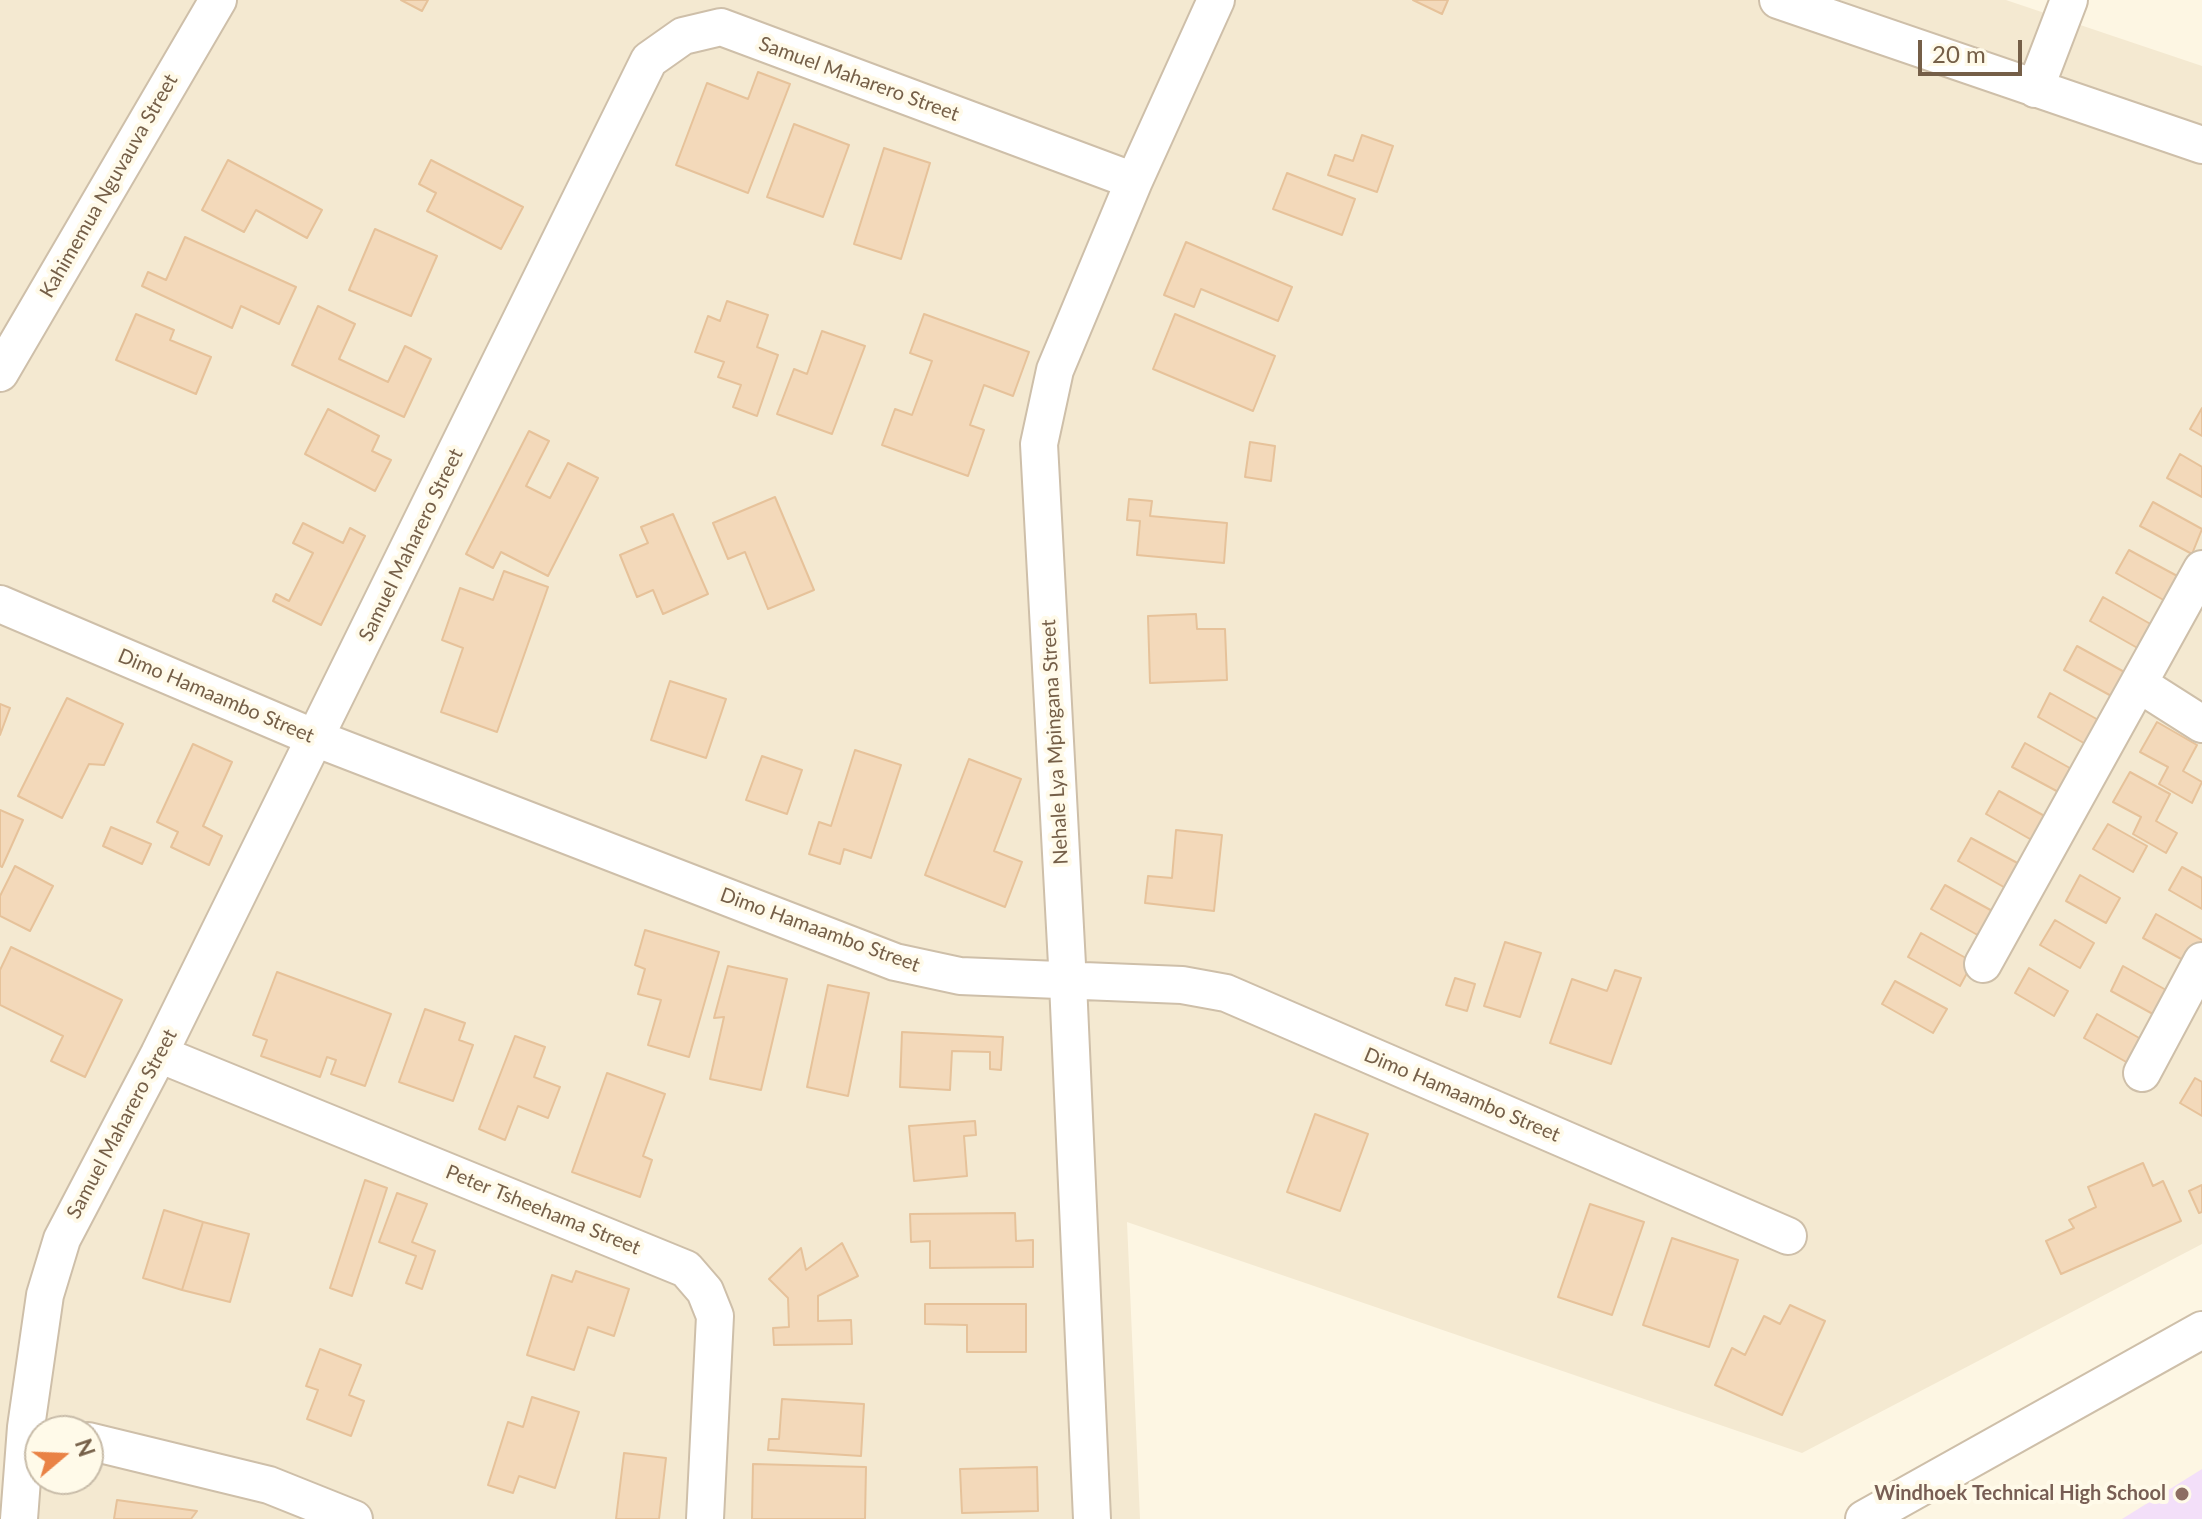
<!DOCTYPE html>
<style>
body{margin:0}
#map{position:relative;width:2202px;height:1519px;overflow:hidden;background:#fdf6e3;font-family:Lato,sans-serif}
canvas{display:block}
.north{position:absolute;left:24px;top:1415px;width:80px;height:80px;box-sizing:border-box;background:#fffae9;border:2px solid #c8bca9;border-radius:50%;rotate:71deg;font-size:22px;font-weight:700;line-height:32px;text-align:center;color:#755f48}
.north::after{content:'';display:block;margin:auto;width:28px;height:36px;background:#e98245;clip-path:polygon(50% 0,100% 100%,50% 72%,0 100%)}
.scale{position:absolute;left:1918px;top:40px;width:104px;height:36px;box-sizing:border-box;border:4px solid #755f48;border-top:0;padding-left:10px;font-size:24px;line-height:28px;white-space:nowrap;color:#755f48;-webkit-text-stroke:6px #fffae9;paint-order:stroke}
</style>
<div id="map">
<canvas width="2202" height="1519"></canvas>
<div class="north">N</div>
<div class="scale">20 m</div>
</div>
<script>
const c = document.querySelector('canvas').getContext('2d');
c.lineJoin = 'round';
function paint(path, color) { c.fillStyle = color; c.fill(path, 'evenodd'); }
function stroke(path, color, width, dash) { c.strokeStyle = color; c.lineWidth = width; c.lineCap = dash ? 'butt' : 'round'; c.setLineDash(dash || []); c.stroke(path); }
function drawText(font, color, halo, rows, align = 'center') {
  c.font = font + ' Lato,sans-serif'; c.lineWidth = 8; c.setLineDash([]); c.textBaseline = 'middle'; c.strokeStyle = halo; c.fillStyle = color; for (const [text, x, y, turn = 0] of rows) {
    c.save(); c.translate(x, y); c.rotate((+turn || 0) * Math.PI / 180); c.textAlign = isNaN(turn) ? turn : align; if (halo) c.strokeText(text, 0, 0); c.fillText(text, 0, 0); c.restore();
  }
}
const residential = new Path2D(`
 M 0,0 L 2006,0 L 2202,66 L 2202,1244 L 1802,1453 L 1127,1222 L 1140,1519 L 0,1519 ZM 40,1431 L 88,1431 L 88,1479 L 40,1479 Z`);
const education = new Path2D(`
 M 2202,1469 L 2202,1519 L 2122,1519 Z`);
const building = new Path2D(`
 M 401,0 L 428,0 L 422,11 Z
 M 1413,0 L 1448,0 L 1442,14 Z
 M 758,72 L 790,84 L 748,193 L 676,165 L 707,83 L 748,99 Z
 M 794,124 L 849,145 L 823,217 L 767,197 Z
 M 1362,135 L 1393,146 L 1377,192 L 1328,175 L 1335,155 L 1353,161 Z
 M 884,148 L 930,163 L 901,259 L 854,244 Z
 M 228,160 L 322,210 L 307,238 L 256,210 L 244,232 L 202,210 Z
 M 431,160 L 523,207 L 501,249 L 427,211 L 436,193 L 419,184 Z
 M 1287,173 L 1355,199 L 1342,235 L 1273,209 Z
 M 375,229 L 437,256 L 411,316 L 349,290 Z
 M 185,237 L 296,287 L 279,324 L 241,306 L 232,328 L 142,286 L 148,272 L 166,280 Z
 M 1186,242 L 1292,287 L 1278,321 L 1201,289 L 1194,307 L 1164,295 Z
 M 727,301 L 768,315 L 757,347 L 778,355 L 757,416 L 733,407 L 741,385 L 718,377 L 724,362 L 695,352 L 708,316 L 720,321 Z
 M 318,306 L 355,324 L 339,359 L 388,382 L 405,346 L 431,359 L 404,417 L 292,365 Z
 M 136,314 L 174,330 L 170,340 L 211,357 L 196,394 L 116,360 Z
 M 924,314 L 1029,352 L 1013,396 L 984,385 L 970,425 L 984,430 L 968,476 L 882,445 L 895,409 L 912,415 L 932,361 L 910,353 Z
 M 1175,314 L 1275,356 L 1253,411 L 1153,369 Z
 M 822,331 L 865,346 L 832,434 L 777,414 L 794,369 L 807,374 Z
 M 2202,408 L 2202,436 L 2190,429 Z
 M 328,409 L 379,436 L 372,451 L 391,460 L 375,491 L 305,454 Z
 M 529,431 L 549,441 L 526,486 L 550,498 L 568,463 L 598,478 L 548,576 L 501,552 L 493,568 L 466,554 Z
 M 1250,442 L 1275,446 L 1271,481 L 1245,477 Z
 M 2180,454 L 2202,467 L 2202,497 L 2167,478 Z
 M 775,497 L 814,590 L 768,609 L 745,552 L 728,559 L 713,523 Z
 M 1129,499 L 1152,501 L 1150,516 L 1227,523 L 1224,563 L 1137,555 L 1140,521 L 1127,520 Z
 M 2153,502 L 2202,529 L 2192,554 L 2140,526 Z
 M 673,514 L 708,594 L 663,614 L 653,590 L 637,597 L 620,555 L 648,543 L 641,527 Z
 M 303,523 L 343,543 L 350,528 L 365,536 L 321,625 L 273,601 L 276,594 L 289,601 L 313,553 L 293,543 Z
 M 2129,550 L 2181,578 L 2167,602 L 2116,573 Z
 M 504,571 L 548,587 L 497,732 L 441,712 L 463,648 L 442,640 L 460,588 L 493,600 Z
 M 2103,597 L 2154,626 L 2141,650 L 2090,621 Z
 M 1196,614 L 1197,629 L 1225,629 L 1227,680 L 1150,683 L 1148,616 Z
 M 2077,646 L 2128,674 L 2115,698 L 2064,670 Z
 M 670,681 L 726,699 L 706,758 L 651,740 Z
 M 2050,693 L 2102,722 L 2089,746 L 2038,717 Z
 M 67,698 L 123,724 L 104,765 L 89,764 L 62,818 L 18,796 Z
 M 0,704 L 10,708 L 0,735 Z
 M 2157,722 L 2197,745 L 2183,771 L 2202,782 L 2192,803 L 2159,784 L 2168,767 L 2140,752 Z
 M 2025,743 L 2077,772 L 2064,795 L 2012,767 Z
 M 193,744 L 232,762 L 203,826 L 222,836 L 209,865 L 171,847 L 178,832 L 157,822 Z
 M 855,750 L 901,765 L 871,858 L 844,849 L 840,864 L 809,854 L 819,822 L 831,826 Z
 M 762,756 L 802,770 L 787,814 L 746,800 Z
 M 969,759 L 1021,779 L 994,851 L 1022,862 L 1005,907 L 925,875 Z
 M 2130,772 L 2170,794 L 2156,821 L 2177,833 L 2166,853 L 2133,834 L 2141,817 L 2113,802 Z
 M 1999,791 L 2050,819 L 2037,843 L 1986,814 Z
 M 0,810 L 23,820 L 2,867 L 0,866 Z
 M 2108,824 L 2147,846 L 2133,872 L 2093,849 Z
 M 111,827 L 151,844 L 142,864 L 103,846 Z
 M 1176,830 L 1222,835 L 1214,911 L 1145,903 L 1148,876 L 1172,878 Z
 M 1971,838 L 2023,866 L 2009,890 L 1958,861 Z
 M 15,866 L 53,886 L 30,931 L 0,916 L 0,896 Z
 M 2182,867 L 2202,878 L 2202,909 L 2169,890 Z
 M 2080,875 L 2120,898 L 2106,923 L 2066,901 Z
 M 1945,885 L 1996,913 L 1983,938 L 1931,909 Z
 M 2156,914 L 2202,940 L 2202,952 L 2194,966 L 2143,938 Z
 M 2055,920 L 2094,943 L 2080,968 L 2040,945 Z
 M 645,930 L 719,952 L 689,1057 L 648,1045 L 661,1000 L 638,994 L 645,969 L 635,965 Z
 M 1921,933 L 1973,962 L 1960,986 L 1908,957 Z
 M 1505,942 L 1541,953 L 1520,1017 L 1484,1006 Z
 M 11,947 L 122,1000 L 85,1077 L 51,1061 L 63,1036 L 0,1005 L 0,970 Z
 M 728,966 L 787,979 L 761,1090 L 710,1079 L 724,1017 L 714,1018 Z
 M 2123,966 L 2175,995 L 2162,1019 L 2111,991 Z
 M 2029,968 L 2068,991 L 2054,1016 L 2015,993 Z
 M 1615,970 L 1641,978 L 1611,1064 L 1550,1043 L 1572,979 L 1607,991 Z
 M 277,972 L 391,1014 L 365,1086 L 331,1074 L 336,1060 L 327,1057 L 320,1077 L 261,1056 L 267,1040 L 253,1035 Z
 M 1455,978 L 1475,984 L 1467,1011 L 1446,1005 Z
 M 1895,981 L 1947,1009 L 1933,1033 L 1882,1004 Z
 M 828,985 L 869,993 L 848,1096 L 807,1087 Z
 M 425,1009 L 465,1023 L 459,1040 L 473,1045 L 453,1101 L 399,1082 Z
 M 2097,1014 L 2148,1043 L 2135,1067 L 2084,1038 Z
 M 902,1032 L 1003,1037 L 1001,1070 L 990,1069 L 990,1052 L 952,1051 L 950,1090 L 900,1087 Z
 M 515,1036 L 545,1047 L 534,1077 L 560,1087 L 548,1118 L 518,1106 L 505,1140 L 479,1129 Z
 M 607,1073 L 665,1094 L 643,1156 L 652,1160 L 640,1197 L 572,1172 Z
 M 2195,1078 L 2202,1082 L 2202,1116 L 2180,1103 Z
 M 1315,1114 L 1368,1134 L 1340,1211 L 1287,1192 Z
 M 975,1121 L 976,1135 L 964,1136 L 967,1176 L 914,1181 L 909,1126 Z
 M 2143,1163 L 2153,1186 L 2163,1181 L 2181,1221 L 2061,1274 L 2046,1241 L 2074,1228 L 2069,1220 L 2096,1207 L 2088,1187 Z
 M 365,1180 L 387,1188 L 352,1296 L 330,1288 Z
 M 2202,1185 L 2202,1212 L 2199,1213 L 2189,1191 Z
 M 397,1193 L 427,1204 L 412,1242 L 435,1251 L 422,1289 L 406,1283 L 416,1256 L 379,1242 Z
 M 1590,1204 L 1644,1222 L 1612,1315 L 1558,1297 Z
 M 164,1210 L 203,1222 L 182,1290 L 143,1278 Z
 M 1015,1213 L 1016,1241 L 1033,1240 L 1033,1267 L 930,1268 L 930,1241 L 911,1242 L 910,1214 Z
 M 203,1222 L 249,1234 L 230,1302 L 182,1290 Z
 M 1672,1238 L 1738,1260 L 1709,1347 L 1643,1325 Z
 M 842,1243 L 858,1276 L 818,1296 L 818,1321 L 851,1320 L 852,1344 L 774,1345 L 773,1328 L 789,1327 L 788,1298 L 769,1279 L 801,1248 L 806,1270 Z
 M 576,1271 L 629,1289 L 614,1336 L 588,1327 L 574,1370 L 527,1355 L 552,1275 L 572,1282 Z
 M 925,1304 L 1026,1304 L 1026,1352 L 967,1352 L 967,1325 L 925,1324 Z
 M 1790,1305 L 1825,1321 L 1782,1415 L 1715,1385 L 1732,1348 L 1745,1355 L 1764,1316 L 1780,1324 Z
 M 320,1349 L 361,1365 L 349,1395 L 364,1401 L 351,1436 L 307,1419 L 318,1390 L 306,1386 Z
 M 532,1397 L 579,1412 L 555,1488 L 519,1476 L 513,1493 L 488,1485 L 508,1422 L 523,1427 Z
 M 782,1399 L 864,1404 L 861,1456 L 768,1450 L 769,1439 L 779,1439 Z
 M 624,1453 L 666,1458 L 659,1519 L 616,1519 Z
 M 753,1464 L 866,1467 L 865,1519 L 752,1519 Z
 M 1037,1467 L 1038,1511 L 962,1513 L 960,1469 Z
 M 117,1500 L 197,1511 L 191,1519 L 114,1519 Z`);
const minor = new Path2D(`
 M 1778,0 L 2202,145
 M 2035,89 L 2069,0
 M 0,373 L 218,0
 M 0,604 L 315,738 L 895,962 L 960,976 L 1182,985 L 1226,993 L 1788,1236
 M 2139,684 L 2202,724
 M 1983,964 L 2202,569
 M 159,1054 L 686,1269 L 705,1291 L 715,1316 L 705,1519
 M 2142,1073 L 2202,961
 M 88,1441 L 269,1485 L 354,1519
 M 19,1519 L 26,1427 L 45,1295 L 62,1239 L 159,1054 L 649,60 L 683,36 L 721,27 L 1134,181
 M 1092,1519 L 1068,983 L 1039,444 L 1055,370 L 1134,181 L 1216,0
 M 1864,1519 L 2202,1330`);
const markers = [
 [2182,1494,8,"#8d6e63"]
];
const streetNames = [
 ["Samuel Maharero Street",859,79,20],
 ["Kahimemua Nguvauva Street",109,186,-60],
 ["Samuel Maharero Street",411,545,-64],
 ["Dimo Hamaambo Street",216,696,23],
 ["Nehale Lya Mpingana Street",1055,742,-93],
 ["Dimo Hamaambo Street",820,930,20],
 ["Dimo Hamaambo Street",1462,1095,23],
 ["Samuel Maharero Street",122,1124,-62],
 ["Peter Tsheehama Street",543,1210,22]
];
const educationNames = [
 ["Windhoek Technical High School",2166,1494]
];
paint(residential, '#f4e9d1');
paint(education, '#f3dff9');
paint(building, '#f3d9ba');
stroke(building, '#e6c29a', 2);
stroke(minor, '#cebfa9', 40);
stroke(minor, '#fff', 36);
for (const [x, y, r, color] of markers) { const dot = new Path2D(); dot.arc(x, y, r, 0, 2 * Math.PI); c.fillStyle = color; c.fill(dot); stroke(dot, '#fffae9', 3); }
drawText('20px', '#755f48', '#fffae9', streetNames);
drawText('bold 20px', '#785e54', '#fffae9', educationNames, 'right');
</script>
